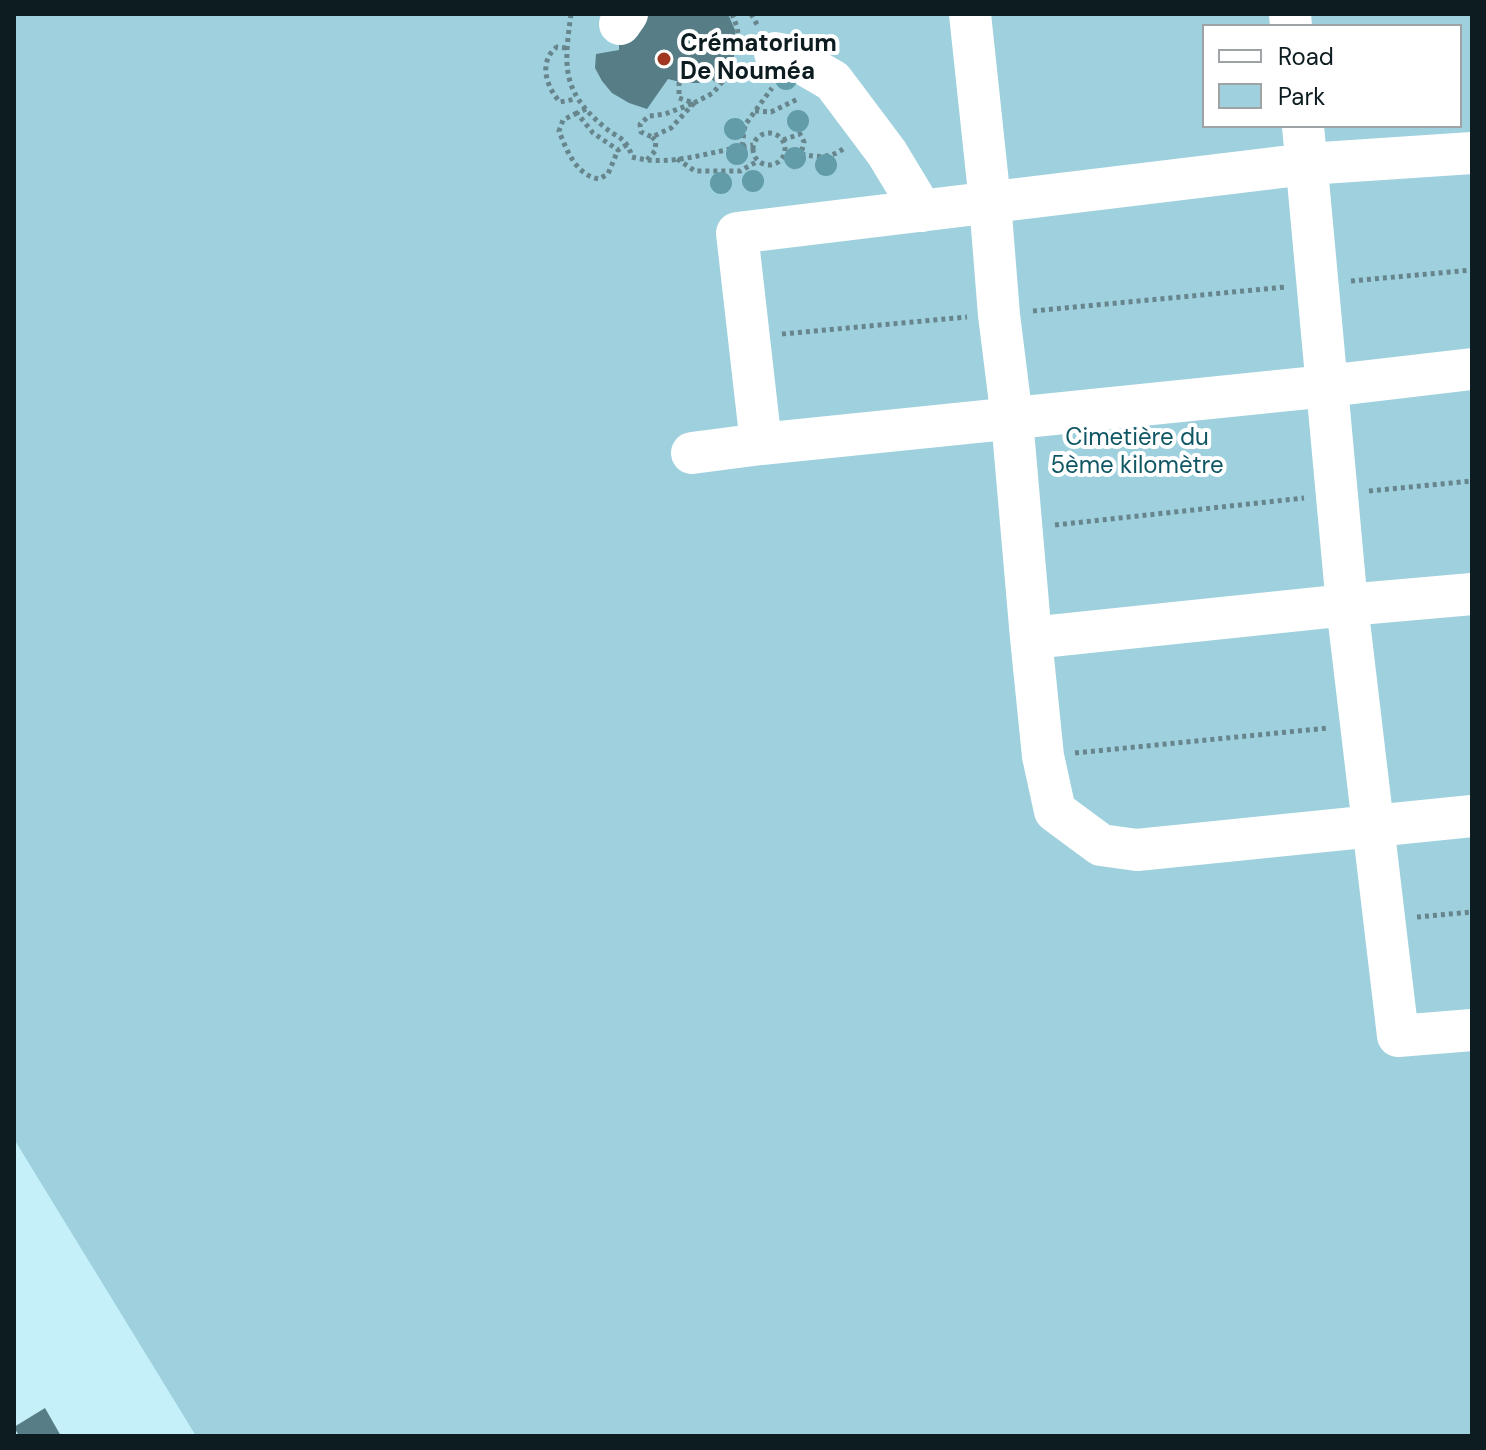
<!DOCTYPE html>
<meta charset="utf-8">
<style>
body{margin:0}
#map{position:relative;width:1486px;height:1450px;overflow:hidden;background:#c5f0fa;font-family:"DM Sans",sans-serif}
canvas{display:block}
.frame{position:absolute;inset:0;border:16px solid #0c1c20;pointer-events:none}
.legend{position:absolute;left:1202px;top:24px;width:260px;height:104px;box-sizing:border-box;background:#fff;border:2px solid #9ea4a6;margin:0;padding:10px 14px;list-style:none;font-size:24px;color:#0c1c20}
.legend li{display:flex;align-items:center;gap:16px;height:40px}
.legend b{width:40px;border:2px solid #9ea4a6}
</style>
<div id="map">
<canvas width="1486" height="1450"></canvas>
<div class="frame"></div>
<ul class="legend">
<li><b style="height:10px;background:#fff"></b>Road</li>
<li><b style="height:22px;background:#9ed1dd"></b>Park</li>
</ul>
</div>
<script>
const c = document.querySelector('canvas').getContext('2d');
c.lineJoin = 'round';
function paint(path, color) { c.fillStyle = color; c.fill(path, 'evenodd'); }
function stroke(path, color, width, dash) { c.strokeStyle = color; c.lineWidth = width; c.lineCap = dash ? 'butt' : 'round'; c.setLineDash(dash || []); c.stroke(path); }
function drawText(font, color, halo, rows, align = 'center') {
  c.font = font + ' "DM Sans",sans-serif'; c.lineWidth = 8; c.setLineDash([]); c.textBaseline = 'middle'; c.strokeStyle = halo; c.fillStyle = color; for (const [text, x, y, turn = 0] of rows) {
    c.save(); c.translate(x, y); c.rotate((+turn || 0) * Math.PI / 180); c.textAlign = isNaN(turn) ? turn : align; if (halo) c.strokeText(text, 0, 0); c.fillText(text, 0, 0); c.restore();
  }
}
const green = new Path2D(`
 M 14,14 L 1472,14 L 1472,1436 L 196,1436 L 14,1139 ZM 1204,26 L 1460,26 L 1460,126 L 1204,126 Z`);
const building = new Path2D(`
 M 642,14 L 728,14 L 735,30 L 736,48 L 732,64 L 723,78 L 717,83 L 706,76 L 699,83 L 684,83 L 668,79 L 647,109 L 629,103 L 612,93 L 602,81 L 595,68 L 596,54 L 619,50 L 619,33 Z
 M 45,1408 L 61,1436 L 19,1436 L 14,1427 Z`);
const path = new Path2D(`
 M 571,14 C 564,66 561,90 603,126 C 618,139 626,136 632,157 C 671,168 714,150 753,145
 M 732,14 L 737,27 L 740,46
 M 751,14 L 758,26
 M 566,48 L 557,47 C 538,61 546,87 560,102 L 576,99
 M 679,82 L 679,98 L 694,103 L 713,93 L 728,75 L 743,65
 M 694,103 L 671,128 L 652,137 L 641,132 L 640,124 L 649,116 L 665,114 Z
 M 586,109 L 577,113 L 593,133 L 618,150 L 628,144
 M 755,111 L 771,112 L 798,99
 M 577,113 L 563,120 L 559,131 C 567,151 576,175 599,179 L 608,174 L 618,150
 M753 149a16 16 0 1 1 32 0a16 16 0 1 1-32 0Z
 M 783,140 L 800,134 L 804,142 L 801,154 L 793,169
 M 742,146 L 745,125 L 772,88
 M 801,154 C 817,157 829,159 843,149
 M 677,159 L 695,171 L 740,171 L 758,161
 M 647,160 L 655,151 L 656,141 L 652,137
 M 1351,281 L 1472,270
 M 1033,311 L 1286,287
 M 782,334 L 967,317
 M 1369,491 L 1472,481
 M 1055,525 L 1304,498
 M 1075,753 L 1328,728
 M 1417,917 L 1472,912`);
const minor = new Path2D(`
 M 970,14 L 990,202 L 999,315 L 1012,419 L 1031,638 L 1043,756 L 1055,811 L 1101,845 L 1137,850 L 1472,816
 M 1290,14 L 1291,26
 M 620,24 L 627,14
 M 775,53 L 790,56 L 833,81 L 887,153 L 922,211
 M 1303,126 L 1347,605 L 1398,1036 L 1472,1030
 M 761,444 L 737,233 L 1307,164 L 1472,153
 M 692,453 L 761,444 L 1327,386 L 1472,369
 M 1031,638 L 1347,605 L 1472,594`);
const trees = [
 [786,79],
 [798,121],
 [735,129],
 [737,154],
 [795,158],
 [826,165],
 [753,181],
 [721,183]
];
const markers = [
 [664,59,8,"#a13721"]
];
const poiNames = [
 ["Crématorium",680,45],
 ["De Nouméa",680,73]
];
const parkNames = [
 ["Cimetière du",1137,439],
 ["5ème kilomètre",1137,467]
];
paint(green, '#9ed1dd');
paint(building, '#577e87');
stroke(path, '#67858c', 5, [4, 4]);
stroke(minor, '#fff', 42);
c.fillStyle = '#619ca8';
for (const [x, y] of trees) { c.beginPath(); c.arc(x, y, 11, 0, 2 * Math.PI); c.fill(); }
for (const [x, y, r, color] of markers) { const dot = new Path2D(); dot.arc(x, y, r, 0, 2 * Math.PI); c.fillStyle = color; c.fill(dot); stroke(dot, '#fff', 3); }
drawText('bold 24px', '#0c1c20', '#fff', poiNames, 'left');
drawText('24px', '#105764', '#fff', parkNames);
</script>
